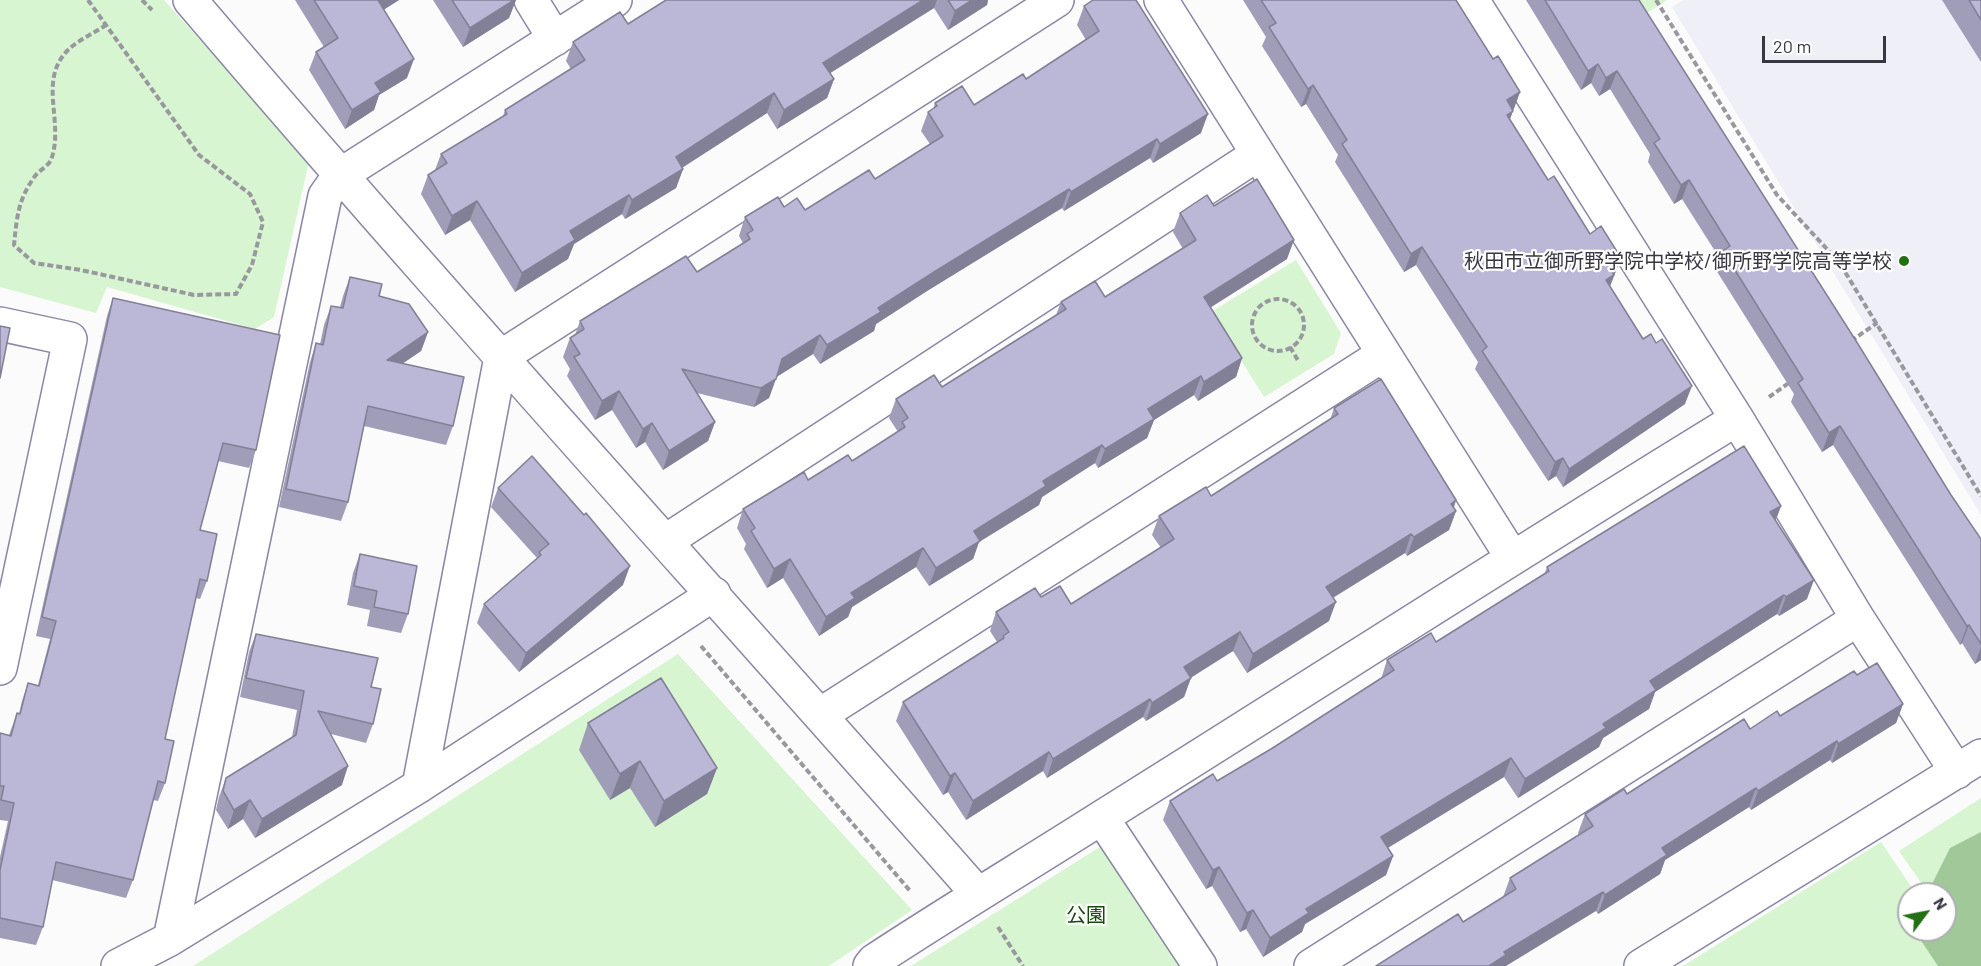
<!DOCTYPE html>
<meta charset="utf-8">
<style>
body{margin:0}
#map{position:relative;width:1981px;height:966px;overflow:hidden;background:#fbfbfb;font-family:Barlow,sans-serif}
canvas{display:block}
.north{position:absolute;left:1897px;top:882px;width:60px;height:60px;box-sizing:border-box;background:#fff;border:2px solid #afafb3;border-radius:50%;rotate:58deg;font-size:16px;font-weight:700;line-height:24px;text-align:center;color:#373642}
.north::after{content:'';display:block;margin:auto;width:21px;height:27px;background:#236f13;clip-path:polygon(50% 0,100% 100%,50% 72%,0 100%)}
.scale{position:absolute;left:1762px;top:36px;width:124px;height:27px;box-sizing:border-box;border:3px solid #373642;border-top:0;padding-left:8px;font-size:18px;line-height:21px;white-space:nowrap;color:#373642;-webkit-text-stroke:4px #fff;paint-order:stroke}
</style>
<div id="map">
<canvas width="1981" height="966"></canvas>
<div class="north">N</div>
<div class="scale">20 m</div>
</div>
<script>
const c = document.querySelector('canvas').getContext('2d');
c.lineJoin = 'round';
function paint(path, color) { c.fillStyle = color; c.fill(path, 'evenodd'); }
function stroke(path, color, width, dash) { c.strokeStyle = color; c.lineWidth = width; c.lineCap = dash ? 'butt' : 'round'; c.setLineDash(dash || []); c.stroke(path); }
function drawText(font, color, halo, rows, align = 'center') {
  c.font = font + ' Barlow,"Noto Sans JP",sans-serif'; c.lineWidth = 4.5; c.setLineDash([]); c.textBaseline = 'middle'; c.strokeStyle = halo; c.fillStyle = color; for (const [text, x, y, turn = 0] of rows) {
    c.save(); c.translate(x, y); c.rotate((+turn || 0) * Math.PI / 180); c.textAlign = isNaN(turn) ? turn : align; if (halo) c.strokeText(text, 0, 0); c.fillText(text, 0, 0); c.restore();
  }
}
const built = new Path2D(`
 M 1683,0 L 1981,0 L 1981,515 L 1672,7 Z`);
const green = new Path2D(`
 M 0,0 L 164,0 L 309,161 L 274,317 L 255,329 L 107,287 L 96,313 L 0,287 Z
 M 1627,0 L 1667,0 L 1639,18 Z
 M 1296,260 L 1341,333 L 1334,354 L 1264,397 L 1211,312 Z
 M 678,654 L 912,910 L 829,966 L 193,966 Z
 M 1981,798 L 1981,966 L 1945,894 L 1929,894 L 1899,851 Z
 M 1881,842 L 1916,894 L 1909,894 L 1909,930 L 1941,930 L 1965,966 L 1683,966 Z
 M 1103,845 L 1179,966 L 911,966 Z`);
const forest = new Path2D(`
 M 1981,832 L 1981,966 L 1938,966 L 1914,930 L 1945,930 L 1945,894 L 1927,894 L 1950,848 Z`);
const path = new Path2D(`
 M 88,0 L 199,155 L 250,194 L 263,222 L 252,265 L 236,294 L 194,295 L 81,270 L 34,263 L 14,245 C 17,216 18,200 35,176 C 40,170 48,166 51,160 C 65,122 37,81 68,50 C 78,40 94,33 106,25
 M 142,0 L 152,10
 M 1656,0 L 1777,195 L 1839,262 L 1981,496
 M1252 325a26 26 0 1 1 52 0a26 26 0 1 1-52 0Z
 M 1851,341 L 1877,323
 M 1290,347 L 1299,362
 M 1769,397 L 1790,382
 M 701,646 L 911,892
 M 998,927 L 1023,966`);
const minor = new Path2D(`
 M 190,0 C 447,302 715,595 977,893
 M 531,0 L 555,39
 M 1161,0 L 1512,557
 M 1472,0 L 1737,419 L 1858,619 L 1957,772
 M 0,324 L 70,339 L 0,668
 M 666,541 L 1258,154
 M 820,715 L 1384,354
 M 419,786 L 501,357 L 1057,0
 M 1102,818 L 1200,966
 M 170,939 L 325,196 L 339,176 L 615,0
 M 118,966 L 170,939 L 419,786 L 714,594
 M 870,966 L 874,961 C 950,911 1027,865 1104,816 C 1315,684 1524,549 1737,419
 M 1311,966 L 1858,619
 M 1641,966 L 1981,756`);
const wall = new Path2D(`
 M 295,0 L 399,0 L 384,9 L 407,78 L 379,95 L 374,110 L 345,129 L 309,70 L 316,52 L 324,47 Z
 M 433,0 L 516,0 L 509,18 L 463,47 Z
 M 666,0 L 988,0 L 987,5 L 948,30 L 934,8 L 830,73 L 834,79 L 827,98 L 777,129 L 767,113 L 682,168 L 683,169 L 676,188 L 625,219 L 622,214 L 574,244 L 568,259 L 515,292 L 470,220 L 445,235 L 421,194 L 428,175 L 435,170 L 441,154 L 503,116 L 505,110 L 571,69 L 566,61 L 573,42 L 628,24 Z
 M 1243,0 L 1456,0 L 1493,59 L 1520,92 L 1510,119 L 1548,180 L 1590,234 L 1621,258 L 1610,286 L 1685,404 L 1563,487 L 1556,476 L 1548,481 L 1475,369 L 1478,362 L 1416,265 L 1404,272 L 1335,162 L 1338,155 L 1306,104 L 1301,107 L 1262,46 L 1266,37 Z
 M 1526,0 L 1639,0 L 1951,495 L 1981,539 L 1981,660 L 1975,664 L 1962,643 L 1960,645 L 1833,445 L 1822,452 L 1791,402 L 1794,394 L 1716,270 L 1720,259 L 1682,199 L 1674,204 L 1648,162 L 1650,154 L 1610,89 L 1599,96 L 1591,83 L 1581,90 Z
 M 1942,0 L 1981,0 L 1981,62 Z
 M 1084,6 L 1201,133 L 1153,163 L 1150,158 L 1064,211 L 1062,208 L 927,291 L 876,324 L 874,331 L 820,364 L 813,354 L 776,377 L 769,398 L 754,407 L 697,393 L 715,422 L 708,441 L 663,470 L 645,442 L 636,448 L 612,410 L 595,420 L 567,376 L 570,369 L 563,357 L 570,338 L 575,335 L 580,321 L 697,272 L 743,243 L 739,236 L 745,217 L 784,207 L 805,210 L 875,179 L 930,144 L 921,131 L 928,112 L 933,109 L 935,103 L 974,105 L 1026,79 L 1086,40 L 1077,25 Z
 M 1214,206 L 1287,259 L 1211,307 L 1242,358 L 1236,377 L 1198,401 L 1194,395 L 1154,420 L 1147,438 L 1098,468 L 1095,463 L 1042,497 L 1039,505 L 979,542 L 973,559 L 929,586 L 916,567 L 852,607 L 848,617 L 819,636 L 783,578 L 767,588 L 744,549 L 746,544 L 737,528 L 743,509 L 852,461 L 898,432 L 889,418 L 896,399 L 942,387 L 1056,315 L 1061,302 L 1105,297 L 1183,249 L 1173,232 L 1180,213 Z
 M 350,277 L 379,296 L 428,332 L 421,351 L 403,363 L 453,426 L 446,445 L 364,426 L 348,502 L 341,521 L 279,507 L 310,362 L 316,343 L 320,344 L 324,325 L 331,306 L 340,307 L 343,296 Z
 M 113,298 L 256,450 L 249,468 L 218,461 L 200,530 L 207,581 L 200,599 L 196,598 L 165,739 L 165,783 L 158,801 L 153,800 L 133,880 L 126,898 L 52,880 L 43,927 L 36,945 L 0,938 L 0,857 L 8,821 L 0,820 L 0,733 L 9,735 L 17,713 L 19,714 L 22,701 L 28,683 L 38,685 L 50,639 L 36,636 L 107,316 Z
 M 1334,408 L 1456,500 L 1454,508 L 1456,511 L 1449,530 L 1407,556 L 1405,553 L 1333,598 L 1329,621 L 1247,673 L 1233,651 L 1191,677 L 1184,697 L 1146,721 L 1143,717 L 1047,778 L 1043,771 L 966,820 L 948,792 L 943,795 L 896,721 L 903,702 L 997,642 L 990,631 L 996,612 L 1041,597 L 1071,604 L 1161,548 L 1152,535 L 1159,516 L 1211,496 L 1330,420 Z
 M 498,488 L 584,515 L 623,585 L 519,672 L 477,623 L 484,604 L 536,559 L 537,558 L 491,507 Z
 M 1781,506 L 1776,520 L 1807,599 L 1779,616 L 1777,614 L 1655,692 L 1649,709 L 1603,738 L 1599,747 L 1518,798 L 1504,777 L 1388,848 L 1393,856 L 1386,875 L 1305,924 L 1302,932 L 1263,957 L 1246,929 L 1240,932 L 1212,886 L 1206,889 L 1163,820 L 1170,801 L 1217,781 L 1271,749 L 1381,679 L 1387,660 L 1436,642 L 1544,575 L 1547,567 Z
 M 360,554 L 408,614 L 401,633 L 367,626 L 370,610 L 347,605 L 353,573 Z
 M 256,634 L 371,687 L 373,724 L 366,743 L 331,734 L 342,785 L 255,838 L 243,819 L 228,829 L 216,810 L 219,797 L 226,778 L 292,737 L 297,710 L 240,697 L 249,652 Z
 M 1857,675 L 1903,704 L 1896,723 L 1832,763 L 1830,760 L 1751,810 L 1749,807 L 1665,860 L 1660,874 L 1598,914 L 1596,911 L 1463,922 L 1503,897 L 1510,878 L 1579,835 L 1578,833 L 1585,814 L 1627,794 L 1750,729 L 1780,716 Z
 M 588,723 L 717,768 L 707,794 L 655,827 L 630,788 L 610,800 L 579,750 Z`);
const shadedWall = new Path2D(`
 M 377,0 L 399,0 L 371,18 Z
 M 514,0 L 516,0 L 509,18 L 463,47 L 470,28 Z
 M 923,0 L 937,0 L 934,8 L 816,82 L 823,63 Z
 M 972,0 L 988,0 L 987,5 L 948,30 L 955,11 Z
 M 414,59 L 407,78 L 379,95 L 374,110 L 345,129 L 352,110 L 375,83 Z
 M 1598,64 L 1591,83 L 1581,90 L 1588,71 Z
 M 1617,71 L 1610,89 L 1599,96 L 1606,78 Z
 M 834,79 L 827,98 L 777,129 L 784,110 Z
 M 1313,85 L 1306,104 L 1301,107 L 1308,89 Z
 M 1520,92 L 1513,111 L 1507,100 Z
 M 774,93 L 767,113 L 669,176 L 676,157 Z
 M 1513,111 L 1506,129 L 1507,115 Z
 M 1208,114 L 1201,133 L 1153,163 L 1160,144 Z
 M 1157,139 L 1150,158 L 1064,211 L 1071,192 Z
 M 683,169 L 676,188 L 625,219 L 632,200 Z
 M 1689,180 L 1682,199 L 1674,204 L 1681,185 Z
 M 1069,189 L 1062,208 L 927,291 L 876,324 L 874,331 L 820,364 L 827,345 L 878,308 L 934,272 Z
 M 629,195 L 622,214 L 574,244 L 568,259 L 515,292 L 522,273 L 570,231 Z
 M 477,201 L 470,220 L 445,235 L 452,216 Z
 M 1294,240 L 1287,259 L 1197,316 L 1204,297 Z
 M 1422,247 L 1416,265 L 1404,272 L 1411,254 Z
 M 1621,258 L 1607,294 L 1599,299 L 1608,266 Z
 M 428,332 L 421,351 L 380,379 L 387,360 Z
 M 820,335 L 813,354 L 775,378 L 782,359 Z
 M 1242,358 L 1236,377 L 1198,401 L 1204,382 Z
 M 1201,376 L 1194,395 L 1154,420 L 1147,438 L 1098,468 L 1105,449 L 1148,409 Z
 M 776,379 L 769,398 L 754,407 L 761,388 Z
 M 1692,386 L 1685,404 L 1563,487 L 1569,469 Z
 M 619,391 L 612,410 L 595,420 L 602,401 Z
 M 715,422 L 708,441 L 663,470 L 669,451 Z
 M 652,423 L 645,442 L 636,448 L 643,429 Z
 M 1840,426 L 1833,445 L 1822,452 L 1829,433 Z
 M 1102,445 L 1095,463 L 1042,497 L 1039,505 L 979,542 L 973,559 L 929,586 L 936,568 L 974,531 L 1043,481 Z
 M 1563,458 L 1556,476 L 1548,481 L 1555,462 Z
 M 1456,500 L 1451,514 L 1456,511 L 1449,530 L 1407,556 L 1414,537 L 1451,504 Z
 M 1781,506 L 1774,524 L 1770,512 Z
 M 1411,534 L 1405,553 L 1319,606 L 1326,587 Z
 M 923,548 L 916,567 L 852,607 L 848,617 L 819,636 L 826,617 L 851,593 Z
 M 790,559 L 783,578 L 767,588 L 774,569 Z
 M 630,566 L 623,585 L 519,672 L 526,653 Z
 M 1814,580 L 1807,599 L 1779,616 L 1786,597 Z
 M 1784,595 L 1777,614 L 1655,692 L 1649,709 L 1603,738 L 1599,747 L 1518,798 L 1525,779 L 1603,724 L 1650,681 Z
 M 1336,602 L 1329,621 L 1247,673 L 1253,654 Z
 M 1969,625 L 1962,643 L 1960,645 L 1967,626 Z
 M 1240,632 L 1233,651 L 1178,686 L 1184,667 Z
 M 1981,647 L 1981,660 L 1975,664 Z
 M 1191,678 L 1184,697 L 1146,721 L 1152,703 Z
 M 1150,699 L 1143,717 L 1047,778 L 1053,759 Z
 M 1903,704 L 1896,723 L 1832,763 L 1838,744 Z
 M 1837,741 L 1830,760 L 1751,810 L 1758,791 Z
 M 1049,752 L 1043,771 L 966,820 L 973,801 Z
 M 1511,758 L 1504,777 L 1374,856 L 1381,837 Z
 M 640,761 L 630,788 L 610,800 L 620,774 Z
 M 348,766 L 342,785 L 255,838 L 262,819 Z
 M 717,768 L 707,794 L 655,827 L 664,801 Z
 M 955,773 L 948,792 L 943,795 L 950,776 Z
 M 1756,788 L 1749,807 L 1665,860 L 1660,874 L 1598,914 L 1605,895 L 1662,848 Z
 M 250,800 L 243,819 L 228,829 L 234,810 Z
 M 1393,856 L 1386,875 L 1305,924 L 1302,932 L 1263,957 L 1270,938 L 1306,909 Z
 M 1219,867 L 1212,886 L 1206,889 L 1213,870 Z
 M 1603,892 L 1596,911 L 1506,966 L 1489,966 L 1504,952 Z
 M 1253,910 L 1246,929 L 1240,932 L 1247,913 Z`);
const building = new Path2D(`
 M 314,0 L 378,0 L 414,59 L 375,83 L 381,92 L 352,110 L 316,52 L 338,38 Z
 M 452,0 L 514,0 L 470,28 Z
 M 666,0 L 923,0 L 823,63 L 834,79 L 784,110 L 774,93 L 676,157 L 683,169 L 632,200 L 629,195 L 570,231 L 575,240 L 522,273 L 477,201 L 452,216 L 428,175 L 447,163 L 441,154 L 507,114 L 505,110 L 585,60 L 573,42 L 620,12 L 628,24 Z
 M 948,0 L 972,0 L 955,11 Z
 M 1093,0 L 1136,0 L 1208,114 L 1160,144 L 1157,139 L 1071,192 L 1069,189 L 934,272 L 878,308 L 881,312 L 827,345 L 820,335 L 782,359 L 776,379 L 761,388 L 682,369 L 715,422 L 669,451 L 652,423 L 643,429 L 619,391 L 602,401 L 574,357 L 580,354 L 570,338 L 584,329 L 580,321 L 686,256 L 697,272 L 750,239 L 747,234 L 753,230 L 745,217 L 778,197 L 784,207 L 797,198 L 805,210 L 869,170 L 875,179 L 943,136 L 928,112 L 937,106 L 935,103 L 962,86 L 974,105 L 1023,74 L 1026,79 L 1099,31 L 1084,6 Z
 M 1261,0 L 1456,0 L 1493,59 L 1498,56 L 1520,92 L 1507,100 L 1513,111 L 1507,115 L 1548,180 L 1554,176 L 1590,234 L 1601,226 L 1621,258 L 1608,266 L 1614,275 L 1606,280 L 1643,339 L 1651,334 L 1656,343 L 1662,339 L 1692,386 L 1569,469 L 1563,458 L 1555,462 L 1482,351 L 1487,347 L 1422,247 L 1411,254 L 1342,144 L 1347,140 L 1313,85 L 1308,89 L 1269,27 L 1276,23 Z
 M 1545,0 L 1639,0 L 1858,344 L 1951,495 L 1981,539 L 1981,644 L 1969,625 L 1967,626 L 1840,426 L 1829,433 L 1798,383 L 1803,379 L 1723,251 L 1730,246 L 1689,180 L 1681,185 L 1654,143 L 1660,139 L 1617,71 L 1606,78 L 1598,64 L 1588,71 Z
 M 1969,0 L 1981,0 L 1981,20 Z
 M 1257,179 L 1294,240 L 1204,297 L 1242,358 L 1204,382 L 1201,376 L 1148,409 L 1154,419 L 1105,449 L 1102,445 L 1043,481 L 1046,486 L 974,531 L 980,541 L 936,568 L 923,548 L 851,593 L 855,598 L 826,617 L 790,559 L 774,569 L 751,531 L 755,528 L 743,509 L 804,472 L 808,480 L 848,455 L 852,461 L 905,427 L 902,422 L 908,418 L 896,399 L 934,375 L 942,387 L 1066,309 L 1061,302 L 1095,281 L 1105,297 L 1196,240 L 1180,213 L 1207,195 L 1214,206 Z
 M 350,277 L 382,284 L 379,296 L 409,304 L 428,332 L 387,360 L 464,377 L 453,426 L 368,406 L 348,502 L 286,489 L 316,343 L 323,345 L 331,306 L 343,308 Z
 M 113,298 L 280,335 L 256,450 L 223,443 L 200,530 L 217,534 L 207,581 L 200,579 L 165,739 L 174,741 L 165,783 L 158,781 L 133,880 L 56,862 L 43,927 L 0,918 L 0,870 L 14,803 L 1,800 L 4,786 L 0,786 L 0,733 L 11,736 L 17,713 L 20,714 L 28,683 L 39,686 L 56,621 L 42,617 Z
 M 0,326 L 10,328 L 0,378 Z
 M 1381,379 L 1456,500 L 1451,504 L 1456,511 L 1414,537 L 1411,534 L 1326,587 L 1336,602 L 1253,654 L 1240,632 L 1184,667 L 1191,678 L 1152,703 L 1150,699 L 1053,759 L 1049,752 L 973,801 L 955,773 L 950,776 L 903,702 L 1004,638 L 1003,636 L 1009,632 L 996,612 L 1035,588 L 1041,597 L 1060,586 L 1071,604 L 1174,539 L 1159,516 L 1206,487 L 1211,496 L 1338,414 L 1334,408 Z
 M 1744,446 L 1781,506 L 1770,512 L 1814,580 L 1786,597 L 1784,595 L 1650,681 L 1656,690 L 1603,724 L 1606,728 L 1525,779 L 1511,758 L 1381,837 L 1393,856 L 1306,909 L 1309,913 L 1270,938 L 1253,910 L 1247,913 L 1219,867 L 1213,870 L 1170,801 L 1213,774 L 1217,781 L 1271,749 L 1394,670 L 1387,660 L 1431,633 L 1436,642 L 1549,571 L 1547,567 Z
 M 532,456 L 584,515 L 586,513 L 630,566 L 526,653 L 484,604 L 541,555 L 539,552 L 549,544 L 498,488 Z
 M 360,554 L 417,566 L 408,614 L 374,607 L 377,591 L 354,586 Z
 M 256,634 L 378,658 L 371,687 L 381,689 L 373,724 L 318,711 L 348,766 L 262,819 L 250,800 L 234,810 L 223,791 L 226,778 L 296,735 L 304,691 L 246,678 Z
 M 1877,663 L 1903,704 L 1838,744 L 1837,741 L 1758,791 L 1756,788 L 1662,848 L 1667,855 L 1605,895 L 1603,892 L 1504,952 L 1506,955 L 1489,966 L 1376,966 L 1458,914 L 1463,922 L 1516,889 L 1510,878 L 1593,826 L 1585,814 L 1624,789 L 1627,794 L 1744,719 L 1750,729 L 1777,711 L 1780,716 L 1854,671 L 1857,675 Z
 M 661,678 L 717,768 L 664,801 L 640,761 L 620,774 L 588,723 Z`);
const markers = [
 [1904,261,6,"#236f13"]
];
const poiNames = [
 ["秋田市立御所野学院中学校/御所野学院高等学校",1892,261]
];
const parkNames = [
 ["公園",1086,915]
];
paint(built, '#efeff7');
paint(green, '#d6f5d0');
paint(forest, '#a1c899');
stroke(minor, '#8a87a5', 36);
stroke(path, '#98989e', 4, [6, 3]);
stroke(minor, '#fff', 33);
paint(wall, '#a09db9');
paint(shadedWall, '#828096');
paint(building, '#bab7d7');
stroke(building, '#828096', 1.5);
for (const [x, y, r, color] of markers) { const dot = new Path2D(); dot.arc(x, y, r, 0, 2 * Math.PI); c.fillStyle = color; c.fill(dot); stroke(dot, '#fff', 2); }
drawText('20px', '#373642', '#fff', poiNames, 'right');
drawText('20px', '#16490b', '#fff', parkNames);
</script>
